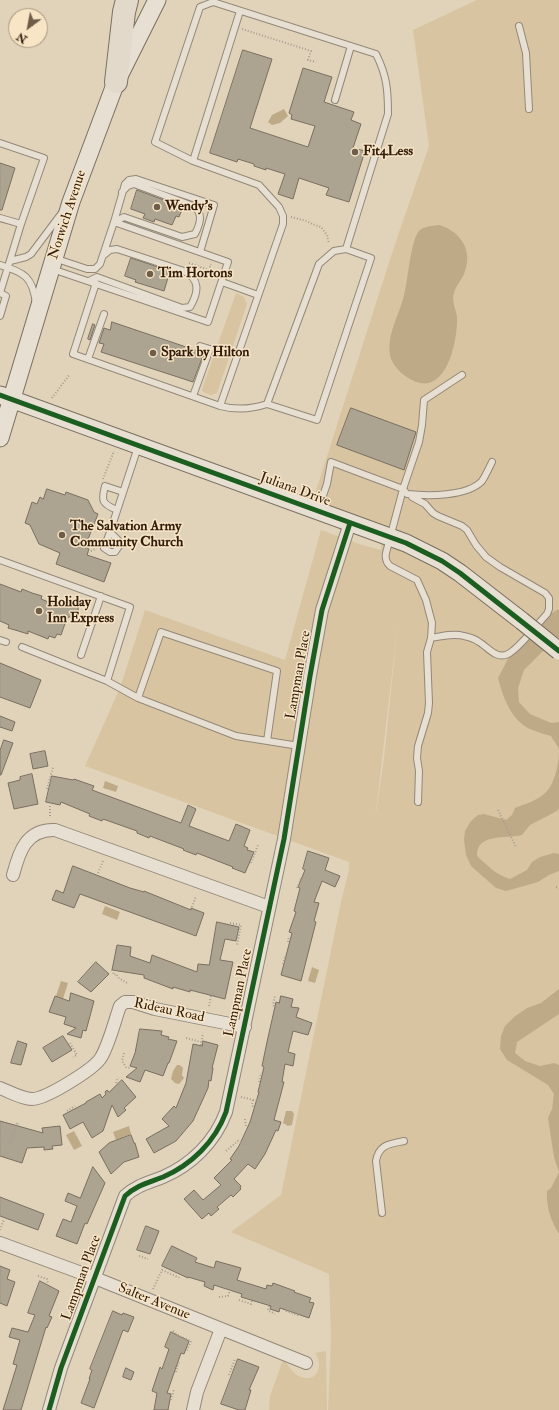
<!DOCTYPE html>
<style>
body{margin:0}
#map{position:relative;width:559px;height:1410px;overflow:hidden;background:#e1d3b9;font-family:"IM FELL Double Pica",serif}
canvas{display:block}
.north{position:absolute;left:8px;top:8px;width:40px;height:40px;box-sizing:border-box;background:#f7e5c6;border:1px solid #a8957c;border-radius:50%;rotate:212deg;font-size:11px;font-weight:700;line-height:16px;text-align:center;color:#321d0c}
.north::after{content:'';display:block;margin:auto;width:14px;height:18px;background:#6f5d49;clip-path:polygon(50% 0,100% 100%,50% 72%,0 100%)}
</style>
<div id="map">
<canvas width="559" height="1410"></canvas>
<div class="north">N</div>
</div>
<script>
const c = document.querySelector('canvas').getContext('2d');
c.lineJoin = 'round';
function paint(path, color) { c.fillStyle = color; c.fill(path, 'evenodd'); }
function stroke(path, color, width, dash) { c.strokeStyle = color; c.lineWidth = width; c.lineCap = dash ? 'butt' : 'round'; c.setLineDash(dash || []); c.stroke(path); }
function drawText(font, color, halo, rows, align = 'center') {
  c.font = font + ' "IM FELL Double Pica",serif'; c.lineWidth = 3; c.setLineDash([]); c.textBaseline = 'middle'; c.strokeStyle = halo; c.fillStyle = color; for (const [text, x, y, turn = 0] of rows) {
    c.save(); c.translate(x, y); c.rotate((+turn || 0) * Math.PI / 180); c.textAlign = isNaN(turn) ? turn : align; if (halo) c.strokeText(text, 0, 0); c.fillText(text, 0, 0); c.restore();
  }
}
const green = new Path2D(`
 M 477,0 L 559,0 L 559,1410 L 328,1410 L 331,1338 L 329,1274 L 231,1232 L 281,1195 L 341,902 L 349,870 L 349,862 L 85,766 L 120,688 L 145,610 L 285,660 L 321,530 L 359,544 L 381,550 L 382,525 L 313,500 L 394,247 L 429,146 L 413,30 ZM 398,622 L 384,758 L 375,820 Z
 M 236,293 L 244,297 L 247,304 L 217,393 L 211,395 L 203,392 L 202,389 Z
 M 326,1351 L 327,1410 L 269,1410 L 270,1396 L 283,1360 C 289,1365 293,1374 299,1376 C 316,1384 325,1367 315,1353 Z`);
const water = new Path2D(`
 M 284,109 L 288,116 L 280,123 L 272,125 L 268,122 L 272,115 Z
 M 439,225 C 460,231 473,250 465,271 C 463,279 456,285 454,293 C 451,300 456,309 457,317 C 458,336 449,389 420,383 C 407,380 392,367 390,355 C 387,335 398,317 403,299 C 408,284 410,241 419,231 C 424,226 432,226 439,225 Z
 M 559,609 L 559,637 L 542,652 L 524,670 L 518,688 L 519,702 L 530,714 L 551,723 L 559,722 L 559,808 L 557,811 L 530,825 L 522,835 C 506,839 476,833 477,856 C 488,866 495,874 510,879 L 527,870 L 532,862 L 540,857 L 554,853 L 559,854 L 559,871 L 549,875 L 538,882 L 506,891 L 496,888 L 471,866 L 466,855 L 464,840 L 465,831 L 471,821 L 478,815 L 484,814 L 506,820 L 512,815 L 515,808 C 525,804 536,801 544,794 C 555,785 559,763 559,750 C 558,745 553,740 551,736 C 544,734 537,732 530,729 C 511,720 503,697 498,678 L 512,651 L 543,618 Z
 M 105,781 L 118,786 L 116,792 L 103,788 Z
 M 105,906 L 120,912 L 117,920 L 102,914 Z
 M 312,967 L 319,970 L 315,983 L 308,981 Z
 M 61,981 L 68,983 L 63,999 L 56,996 Z
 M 559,989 L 559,1014 L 517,1042 L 515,1053 L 525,1061 L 540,1066 L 554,1063 L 559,1065 L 559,1234 C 551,1221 546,1207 547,1191 L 551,1188 L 559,1172 L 554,1157 L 548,1118 L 552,1109 L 554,1094 L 548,1085 L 507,1060 L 500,1049 L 501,1036 L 505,1026 L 514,1017 L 527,1008 L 541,1003 Z
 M 177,1065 L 180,1065 L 183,1068 L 182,1075 L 184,1078 L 179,1084 L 175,1083 L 171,1079 L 173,1071 Z
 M 286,1111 L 292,1111 L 294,1114 L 292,1125 L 288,1126 L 283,1123 Z
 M 129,1126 L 131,1134 L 116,1140 L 113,1132 Z
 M 74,1131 L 82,1146 L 74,1150 L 66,1135 Z`);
const building = new Path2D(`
 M 243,50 L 272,59 L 250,128 L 308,147 L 315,126 L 291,119 L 292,115 L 289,113 L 303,68 L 332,77 L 324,102 L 354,112 L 351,120 L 361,124 L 353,148 L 365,151 L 349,202 L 326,195 L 329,188 L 299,178 L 293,199 L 278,194 L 285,174 L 266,168 L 266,170 L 254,166 L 254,164 L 238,159 L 237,162 L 210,153 Z
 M 0,163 L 15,168 L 2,210 L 0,210 Z
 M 137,190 L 183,207 L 179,217 L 176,216 L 172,225 L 155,219 L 154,222 L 143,218 L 145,214 L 131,209 Z
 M 131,258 L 170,271 L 164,291 L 135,282 L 136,280 L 125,276 Z
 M 112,322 L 204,353 L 193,382 L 101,352 L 104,344 L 99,343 L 104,328 L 110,330 Z
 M 93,324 L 95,325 L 90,340 L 88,339 Z
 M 351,408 L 416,432 L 404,470 L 337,445 Z
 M 47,489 L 65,495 L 66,492 L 88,500 L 94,512 L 98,514 L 85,547 L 89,549 L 87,555 L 111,563 L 104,582 L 56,564 L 60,553 L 39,544 L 30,525 L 25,523 L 32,502 L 37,504 L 40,497 L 43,499 Z
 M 0,584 L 21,592 L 22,589 L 32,593 L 42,596 L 41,599 L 56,605 L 71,598 L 78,605 L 78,613 L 67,618 L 61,635 L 57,634 L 55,638 L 49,636 L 48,639 L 28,631 L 28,634 L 15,630 L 8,628 L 9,625 L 0,621 Z
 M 0,663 L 41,680 L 30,708 L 0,697 Z
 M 0,716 L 15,722 L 12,731 L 0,727 Z
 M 4,740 L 13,743 L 1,775 L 0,775 L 0,751 Z
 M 45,751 L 48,766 L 33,769 L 30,754 Z
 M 32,774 L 38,804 L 14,809 L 8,783 L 20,780 L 20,777 Z
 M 52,776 L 73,780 L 74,779 L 94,786 L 92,790 L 181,823 L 188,805 L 196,809 L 189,826 L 229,841 L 236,824 L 250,830 L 244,846 L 248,848 L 247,850 L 254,852 L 245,873 L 232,868 L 233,867 L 197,853 L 196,855 L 183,850 L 184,849 L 150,836 L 149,838 L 137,833 L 137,831 L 103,819 L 102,821 L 89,816 L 90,814 L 61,802 L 60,805 L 46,802 Z
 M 308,851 L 329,858 L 325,870 L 340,876 L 335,887 L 322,881 L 314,902 L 319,903 L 314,921 L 316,922 L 301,981 L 281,975 L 292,933 L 289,932 L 296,912 L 294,911 L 300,888 L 298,887 L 305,870 L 303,869 Z
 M 73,866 L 130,888 L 144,892 L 144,891 L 191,910 L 191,908 L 204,913 L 196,936 L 80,894 L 74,908 L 52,900 L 56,890 L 63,893 Z
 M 217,922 L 239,927 L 236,941 L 225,939 L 220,960 L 233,962 L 225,999 L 190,990 L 190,992 L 173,987 L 173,989 L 144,978 L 144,975 L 112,970 L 117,945 L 131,947 L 130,956 L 150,963 L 152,955 L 197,972 L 198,964 L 209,965 Z
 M 96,962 L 109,974 L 91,992 L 78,982 Z
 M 71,993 L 94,1001 L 86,1031 L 83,1030 L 81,1038 L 67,1034 L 76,1028 L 64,1024 L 66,1017 L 49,1012 L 55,996 L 69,1001 Z
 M 281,996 L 293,999 L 291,1007 L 299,1008 L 296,1017 L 312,1023 L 308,1035 L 293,1031 L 288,1052 L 295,1054 L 293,1066 L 285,1064 L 282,1082 L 284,1082 L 274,1120 L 281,1122 L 278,1131 L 276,1130 L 265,1154 L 255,1169 L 248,1164 L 234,1179 L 241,1186 L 240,1188 L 241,1189 L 233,1197 L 231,1195 L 217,1207 L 219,1209 L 211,1216 L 209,1213 L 202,1219 L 184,1199 L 194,1190 L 203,1200 L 221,1185 L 214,1178 L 232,1160 L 230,1159 L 239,1146 L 250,1122 L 259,1092 L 258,1092 L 264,1067 L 262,1066 L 267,1042 L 276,1002 L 279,1003 Z
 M 140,1029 L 162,1031 L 161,1035 L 169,1037 L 168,1039 L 177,1041 L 169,1063 L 168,1063 L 163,1076 L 145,1070 L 140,1082 L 126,1077 L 137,1068 L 130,1066 L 135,1053 Z
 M 63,1036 L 72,1050 L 52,1062 L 43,1048 Z
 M 18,1041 L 27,1044 L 21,1065 L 11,1063 Z
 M 203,1041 L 218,1045 L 212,1068 L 213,1068 L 211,1081 L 209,1080 L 208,1088 L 193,1121 L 176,1141 L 154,1153 L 146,1139 L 169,1126 L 162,1119 L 174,1106 L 176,1108 L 186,1083 L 193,1044 L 202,1046 Z
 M 122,1080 L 136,1097 L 124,1108 L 126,1110 L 118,1117 L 112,1105 L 103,1131 L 92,1138 L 83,1122 L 70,1129 L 63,1115 L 86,1103 L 86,1102 L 100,1094 L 102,1098 L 106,1094 L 105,1092 L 107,1090 L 109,1092 Z
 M 0,1121 L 43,1133 L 42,1128 L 60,1126 L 62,1145 L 52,1146 L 53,1149 L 44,1150 L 44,1147 L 27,1148 L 22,1163 L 0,1156 Z
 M 131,1135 L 134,1143 L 135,1143 L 139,1157 L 124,1162 L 111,1174 L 99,1152 L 109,1143 Z
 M 93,1167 L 105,1183 L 87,1224 L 85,1223 L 77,1244 L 56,1236 L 63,1219 L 71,1222 L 77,1206 L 65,1201 L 68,1193 L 80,1198 Z
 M 0,1197 L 44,1214 L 38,1230 L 0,1216 Z
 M 146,1226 L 159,1231 L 150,1254 L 137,1250 Z
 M 172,1246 L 197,1258 L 195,1262 L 214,1268 L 216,1261 L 241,1268 L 237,1280 L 266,1289 L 267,1285 L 272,1286 L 273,1283 L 295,1291 L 294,1292 L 311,1298 L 309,1302 L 314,1303 L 309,1318 L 280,1308 L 279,1312 L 270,1309 L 271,1306 L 241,1297 L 242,1294 L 214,1285 L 213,1290 L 204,1286 L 205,1282 L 188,1277 L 188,1278 L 162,1266 Z
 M 0,1266 L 10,1270 L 7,1279 L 15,1282 L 7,1306 L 0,1303 Z
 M 40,1281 L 59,1291 L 49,1316 L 52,1317 L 47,1328 L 46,1327 L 21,1410 L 3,1410 L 17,1365 L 13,1364 L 20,1340 L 9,1337 L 12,1328 L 28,1332 L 35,1315 L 28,1313 Z
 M 113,1311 L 122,1315 L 123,1313 L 134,1317 L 128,1332 L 123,1330 L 94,1408 L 81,1403 L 90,1379 L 89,1379 L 92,1370 L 90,1369 Z
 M 171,1332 L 189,1341 L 184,1354 L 181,1353 L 167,1393 L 171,1394 L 168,1410 L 154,1410 L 157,1393 L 152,1391 L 160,1367 L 162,1369 L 169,1349 L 165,1347 Z
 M 238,1359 L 259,1367 L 249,1390 L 251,1390 L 245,1410 L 239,1410 L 221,1404 Z
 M 126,1368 L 134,1372 L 131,1380 L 123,1377 Z`);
const path = new Path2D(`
 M 242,29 L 311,51 L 308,60 L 316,62
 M 291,217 L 307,221 L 312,224 L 321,227 L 327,235 L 329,244
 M 189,263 L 209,270 L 211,264
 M 52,398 L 70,374
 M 103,479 L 114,451
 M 88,552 L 96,549
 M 47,789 L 53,767
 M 498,810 L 516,847
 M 50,816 L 50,805
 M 251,863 L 258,845
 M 98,873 L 103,861
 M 556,887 L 559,888
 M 297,888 L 301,878
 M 192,907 L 196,896
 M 230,923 L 241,925 L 237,945
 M 288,942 L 289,936
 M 283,964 L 285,957
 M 112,970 L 114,975 L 116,974 L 119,978 L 127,983
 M 209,1006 L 211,996
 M 274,1006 L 273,1005 L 275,996
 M 186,1038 L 201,1042
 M 70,1043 L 77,1055 L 73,1057
 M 201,1045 L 203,1033
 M 124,1053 L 122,1061 L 126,1067 L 130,1068
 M 259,1082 L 261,1073
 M 116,1083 L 118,1077
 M 241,1097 L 263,1102
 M 253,1100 L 252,1105 L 253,1107
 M 67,1111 L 75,1106
 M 245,1119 L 246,1127
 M 10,1144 L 17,1123 L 19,1124
 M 226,1151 L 238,1141 L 246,1145
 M 0,1230 L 4,1219
 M 139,1256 L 148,1259
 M 38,1276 L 47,1279 L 48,1284
 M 153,1289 L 162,1270 L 180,1278
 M 219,1297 L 228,1296 L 230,1290
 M 239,1300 L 251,1304 L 252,1301
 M 270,1303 L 268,1310 L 269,1311 L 275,1314
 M 286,1311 L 300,1316
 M 173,1331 L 179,1336 L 191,1341 L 186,1352
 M 176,1372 L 179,1362
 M 229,1375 L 235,1359
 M 171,1400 L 174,1389`);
const lane = new Path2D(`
 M 519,26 L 526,53 L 529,109
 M 335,100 L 351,46
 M 0,143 L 44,158 L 21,224
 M 193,161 L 240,11
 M 0,218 L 21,224 L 0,293
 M 114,222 L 124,217 L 182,237 L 195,234 C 200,224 204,213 193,206 L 134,184 L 128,186 L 122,192
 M 114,222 L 125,184 L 129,180 L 136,179 L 214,205 L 200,252
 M 10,261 L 26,257 L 31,254 L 61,214
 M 0,265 C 24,272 33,277 36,304
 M 52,269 L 208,322 L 228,262 L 114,222 L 100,264 L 95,269 L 87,269 L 54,258
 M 89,281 L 97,277 L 182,308 L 190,307 C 199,292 200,279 184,271 L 117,249 L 110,250 L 104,255
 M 222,282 L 258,295
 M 96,283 L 73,354 L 220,406 C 235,410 252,409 267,404 L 319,264 L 334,251 L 346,249 L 388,114 C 388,90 387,76 376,54 L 213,2 L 200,7 L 155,142 L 193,161 L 259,185 L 279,207 L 283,216 L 283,224 L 220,406
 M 0,316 L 6,296 L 0,293
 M 88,359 L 104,314
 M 193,396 L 210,349 L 200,346
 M 267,404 L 317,420 L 371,258 L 346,249
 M 412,497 L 425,504 L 433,513 L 438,516 L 462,526 L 467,530 L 476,545 L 486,557 L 500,567 L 545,593 L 549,598 L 549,609 L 547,614 C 537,624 520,648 508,654 C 496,660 488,647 479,642 C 475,639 469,637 464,636 C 454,633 441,636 431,638
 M 117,510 C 102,504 101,501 105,486 L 123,492
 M 318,510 L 327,484 L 331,462 L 403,489 L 419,442 L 422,425 L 424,400 L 462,375
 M 110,532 L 104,548 L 110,552 L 115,552 L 119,546 L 119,541 L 110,532 L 138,447
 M 0,560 L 130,607 L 107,681
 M 0,640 L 6,642
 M 22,647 L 107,681 L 138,698 L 236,736 L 299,746
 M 81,655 L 101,596
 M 138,698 L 161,632 L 277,671 L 267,741
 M 418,802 L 419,771 L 417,758 L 418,746 L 428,713 L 429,703 L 427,652 L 431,638 L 432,623 L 426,600 L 417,580 L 390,566 C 386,562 385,559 386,553 L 403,489 L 407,494 C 427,496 467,497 482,481 C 486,475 489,468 492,462
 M 382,1213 L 376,1161 C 379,1144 390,1144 404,1141`);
const street = new Path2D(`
 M 13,875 C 19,852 26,829 55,830 L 269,907
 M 0,1088 C 10,1092 22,1099 32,1099 C 46,1099 92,1070 100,1059 C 108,1048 115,1020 120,1006 L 125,1002 L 133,1002 L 155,1009 L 245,1027
 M 0,1243 L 95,1278 L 306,1363
 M 49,1410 L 61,1368 L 125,1196 C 137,1185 148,1183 163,1177 C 191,1165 215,1142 226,1112 L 284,839 L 310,676 L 322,610 L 350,523
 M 193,1410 L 197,1392 L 221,1329`);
const secondary = new Path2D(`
 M 0,395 L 406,543 L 442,561 L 460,573 L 522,621
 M 0,438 L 71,202 L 116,82 L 157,0`);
const highway = new Path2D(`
 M 116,82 L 124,12 L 127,0`);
const secondaryBridge = new Path2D(`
 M 522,621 L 559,651`);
const cycleway = new Path2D(`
 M 0,395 L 406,543 L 442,561 L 460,573 L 559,651
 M 49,1410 L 61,1368 L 125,1196 C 137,1185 148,1183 163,1177 C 191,1165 215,1142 226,1112 L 284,839 L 310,676 L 322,610 L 350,523`);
const markers = [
 [355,152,4,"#6f5d49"],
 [157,207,4,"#6f5d49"],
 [150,274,4,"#6f5d49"],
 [153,353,4,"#6f5d49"],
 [62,535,4,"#6f5d49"],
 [39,611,4,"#6f5d49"]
];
const poiNames = [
 ["Fit4Less",363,152],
 ["Wendy's",165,207],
 ["Tim Hortons",158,274],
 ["Spark by Hilton",161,353],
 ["The Salvation Army",70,527],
 ["Community Church",70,543],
 ["Holiday",47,603],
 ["Inn Express",47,619]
];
const streetNames = [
 ["Norwich Avenue",68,215,-72],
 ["Juliana Drive",295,490,20],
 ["Lampman Place",299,675,-80],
 ["Lampman Place",239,993,-78],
 ["Rideau Road",169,1011,12],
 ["Lampman Place",82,1278,-70],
 ["Salter Avenue",154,1302,22]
];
paint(green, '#d8c4a1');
paint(water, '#bfaa88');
paint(building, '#ada391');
stroke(building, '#7a6f60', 1);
stroke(lane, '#938878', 8);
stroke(street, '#938878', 14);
stroke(secondary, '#7a6f60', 19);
stroke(highway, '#7a6f60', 24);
stroke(path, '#a59d91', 2, [1, 2]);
stroke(lane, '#e6dfd2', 6);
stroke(street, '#e6dfd2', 12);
stroke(secondary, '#e6dfd2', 17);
stroke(highway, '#e2d9ca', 22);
stroke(secondaryBridge, '#7a6f60', 19, []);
stroke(secondaryBridge, '#e6dfd2', 17);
stroke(cycleway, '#1b5e20', 5);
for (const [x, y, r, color] of markers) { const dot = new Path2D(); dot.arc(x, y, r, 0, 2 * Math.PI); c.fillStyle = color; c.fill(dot); stroke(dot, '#f7e5c6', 1.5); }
drawText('bold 14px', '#321d0c', '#f7e5c6', poiNames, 'left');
drawText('14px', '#321d0c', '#f7e5c6', streetNames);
</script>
